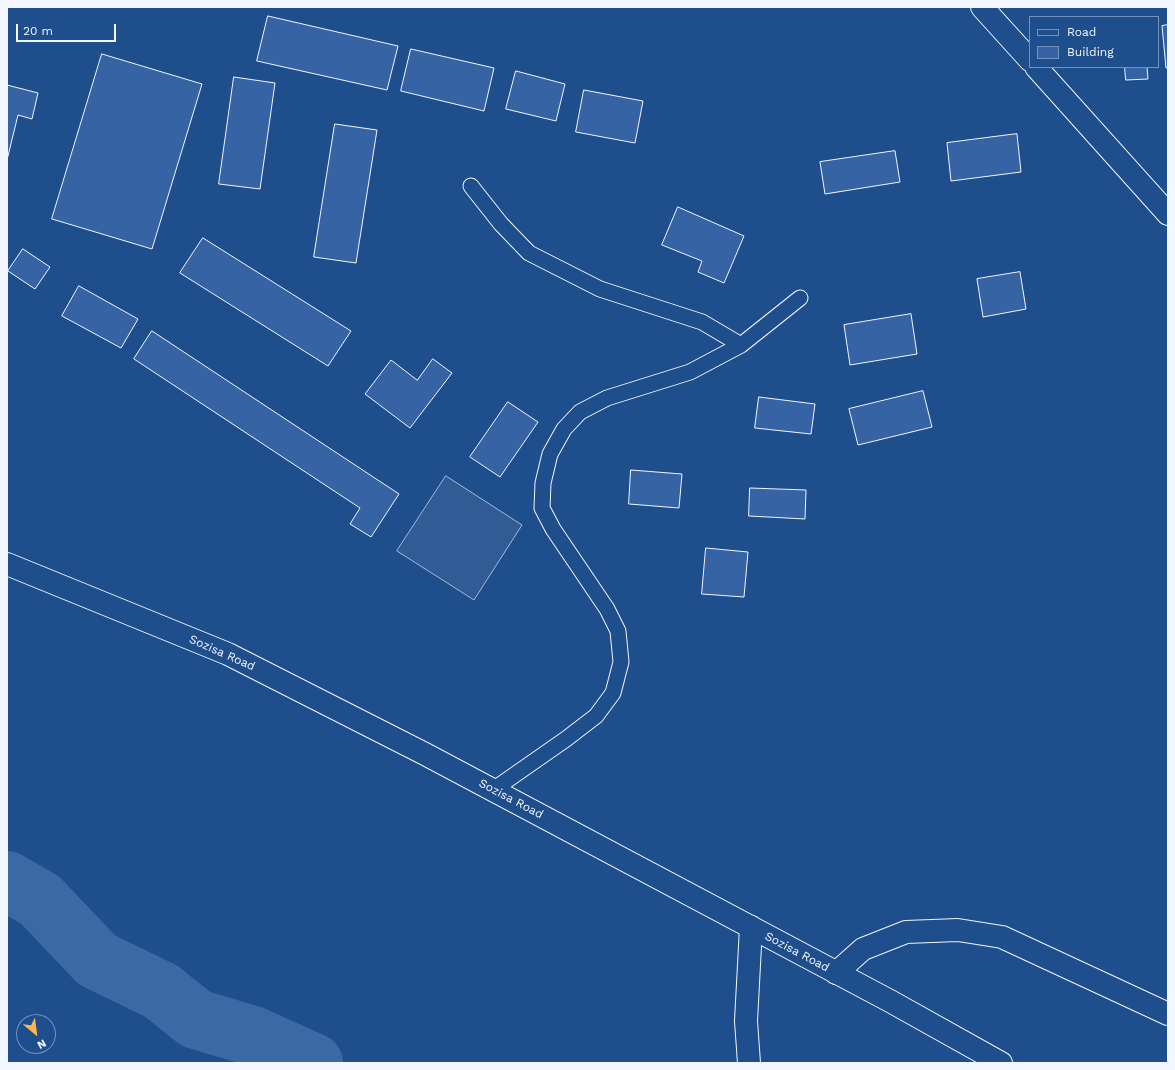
<!DOCTYPE html>
<style>
body{margin:0}
#map{position:relative;width:1175px;height:1070px;overflow:hidden;background:#1f4e8c;font-family:"Work Sans",sans-serif}
canvas{display:block}
.frame{position:absolute;inset:0;border:8px solid #f2f6ff;pointer-events:none}
.legend{position:absolute;left:1029px;top:16px;width:130px;height:52px;box-sizing:border-box;background:#1f4e8c;border:1px solid #7391ba;margin:0;padding:5px 7px;list-style:none;font-size:12px;color:#f2f6ff}
.legend li{display:flex;align-items:center;gap:8px;height:20px}
.legend b{width:20px;border:1px solid #7391ba}
.north{position:absolute;left:16px;top:1014px;width:40px;height:40px;box-sizing:border-box;background:#1f4e8c;border:1px solid #7391ba;border-radius:50%;rotate:151deg;font-size:11px;font-weight:700;line-height:16px;text-align:center;color:#f2f6ff}
.north::after{content:'';display:block;margin:auto;width:14px;height:18px;background:#ffb74d;clip-path:polygon(50% 0,100% 100%,50% 72%,0 100%)}
.scale{position:absolute;left:16px;top:24px;width:100px;height:18px;box-sizing:border-box;border:2px solid #f2f6ff;border-top:0;padding-left:5px;font-size:12px;line-height:14px;white-space:nowrap;color:#f2f6ff;-webkit-text-stroke:3px #1f4e8c;paint-order:stroke}
</style>
<div id="map">
<canvas width="1175" height="1070"></canvas>
<div class="frame"></div>
<ul class="legend">
<li><b style="height:5px;background:#1f4e8c"></b>Road</li>
<li><b style="height:11px;background:#3563a3"></b>Building</li>
</ul>
<div class="north">N</div>
<div class="scale">20 m</div>
</div>
<script>
const c = document.querySelector('canvas').getContext('2d');
c.lineJoin = 'round';
function paint(path, color) { c.fillStyle = color; c.fill(path, 'evenodd'); }
function stroke(path, color, width, dash) { c.strokeStyle = color; c.lineWidth = width; c.lineCap = dash ? 'butt' : 'round'; c.setLineDash(dash || []); c.stroke(path); }
function drawText(font, color, halo, rows, align = 'center') {
  c.font = font + ' "Work Sans",sans-serif'; c.lineWidth = 3; c.setLineDash([]); c.textBaseline = 'middle'; c.strokeStyle = halo; c.fillStyle = color; for (const [text, x, y, turn = 0] of rows) {
    c.save(); c.translate(x, y); c.rotate((+turn || 0) * Math.PI / 180); c.textAlign = isNaN(turn) ? turn : align; if (halo) c.strokeText(text, 0, 0); c.fillText(text, 0, 0); c.restore();
  }
}
const parking = new Path2D(`
 M 446,476 L 522,525 L 474,600 L 397,551 Z`);
const river = new Path2D(`
 M 7,881 L 40,900 L 97,960 L 161,991 L 196,1019 L 253,1036 L 313,1063`);
const building = new Path2D(`
 M 268,16 L 398,46 L 387,90 L 257,61 Z
 M 1168,25 L 1168,68 L 1166,68 L 1162,26 Z
 M 411,49 L 494,68 L 484,111 L 401,91 Z
 M 102,54 L 202,84 L 152,249 L 52,219 Z
 M 1125,67 L 1147,67 L 1148,79 L 1126,80 Z
 M 516,71 L 565,84 L 556,121 L 506,109 Z
 M 234,77 L 275,83 L 260,189 L 219,184 Z
 M 7,85 L 38,93 L 32,119 L 18,115 L 7,160 Z
 M 584,90 L 643,101 L 635,143 L 576,132 Z
 M 335,124 L 377,130 L 356,263 L 314,257 Z
 M 1017,134 L 1021,172 L 951,181 L 947,143 Z
 M 895,151 L 900,182 L 825,194 L 820,162 Z
 M 678,207 L 744,236 L 724,283 L 698,272 L 702,261 L 662,245 Z
 M 203,238 L 351,331 L 328,366 L 180,273 Z
 M 23,249 L 50,267 L 35,289 L 8,271 Z
 M 1020,272 L 1026,309 L 983,317 L 977,279 Z
 M 79,286 L 138,319 L 121,348 L 62,316 Z
 M 911,314 L 917,354 L 850,365 L 844,325 Z
 M 152,331 L 399,494 L 371,537 L 350,524 L 360,508 L 134,359 Z
 M 433,359 L 452,373 L 410,428 L 365,394 L 391,360 L 417,380 Z
 M 923,391 L 932,427 L 858,445 L 849,409 Z
 M 759,397 L 815,404 L 811,434 L 755,428 Z
 M 508,402 L 538,422 L 500,477 L 470,457 Z
 M 631,470 L 682,474 L 679,508 L 629,504 Z
 M 750,488 L 806,490 L 805,519 L 749,516 Z
 M 706,548 L 748,552 L 744,597 L 702,594 Z`);
const service = new Path2D(`
 M 471,186 L 501,224 L 529,253 L 600,289 L 702,322 L 741,345
 M 493,790 L 566,739 L 596,716 L 613,693 L 621,662 L 618,631 L 607,609 L 553,529 L 542,508 L 543,483 L 550,454 L 564,429 L 580,412 L 607,398 L 690,372 L 741,345 L 800,298`);
const minor = new Path2D(`
 M 982,7 L 1030,60
 M 1036,67 L 1168,214
 M 836,973 L 863,949 L 906,932 L 958,930 L 1002,937 L 1168,1014
 M 749,1063 L 746,1021 L 751,927`);
const primary = new Path2D(`
 M 7,564 L 228,654 L 425,754 L 890,1001 L 1001,1063`);
const streetNames = [
 ["Sozisa Road",222,653,24],
 ["Sozisa Road",511,799,28],
 ["Sozisa Road",797,952,28]
];
paint(parking, '#305b95');
stroke(parking, '#a8bbd7', 1);
stroke(river, '#3b69a3', 60);
paint(building, '#3563a3');
stroke(building, '#f2f6ff', 1);
stroke(service, '#f2f6ff', 17);
stroke(minor, '#f2f6ff', 24);
stroke(primary, '#f2f6ff', 24);
stroke(service, '#1f4e8c', 15);
stroke(minor, '#1f4e8c', 22);
stroke(primary, '#1f4e8c', 22);
drawText('12px', '#f2f6ff', '#1f4e8c', streetNames);
</script>
